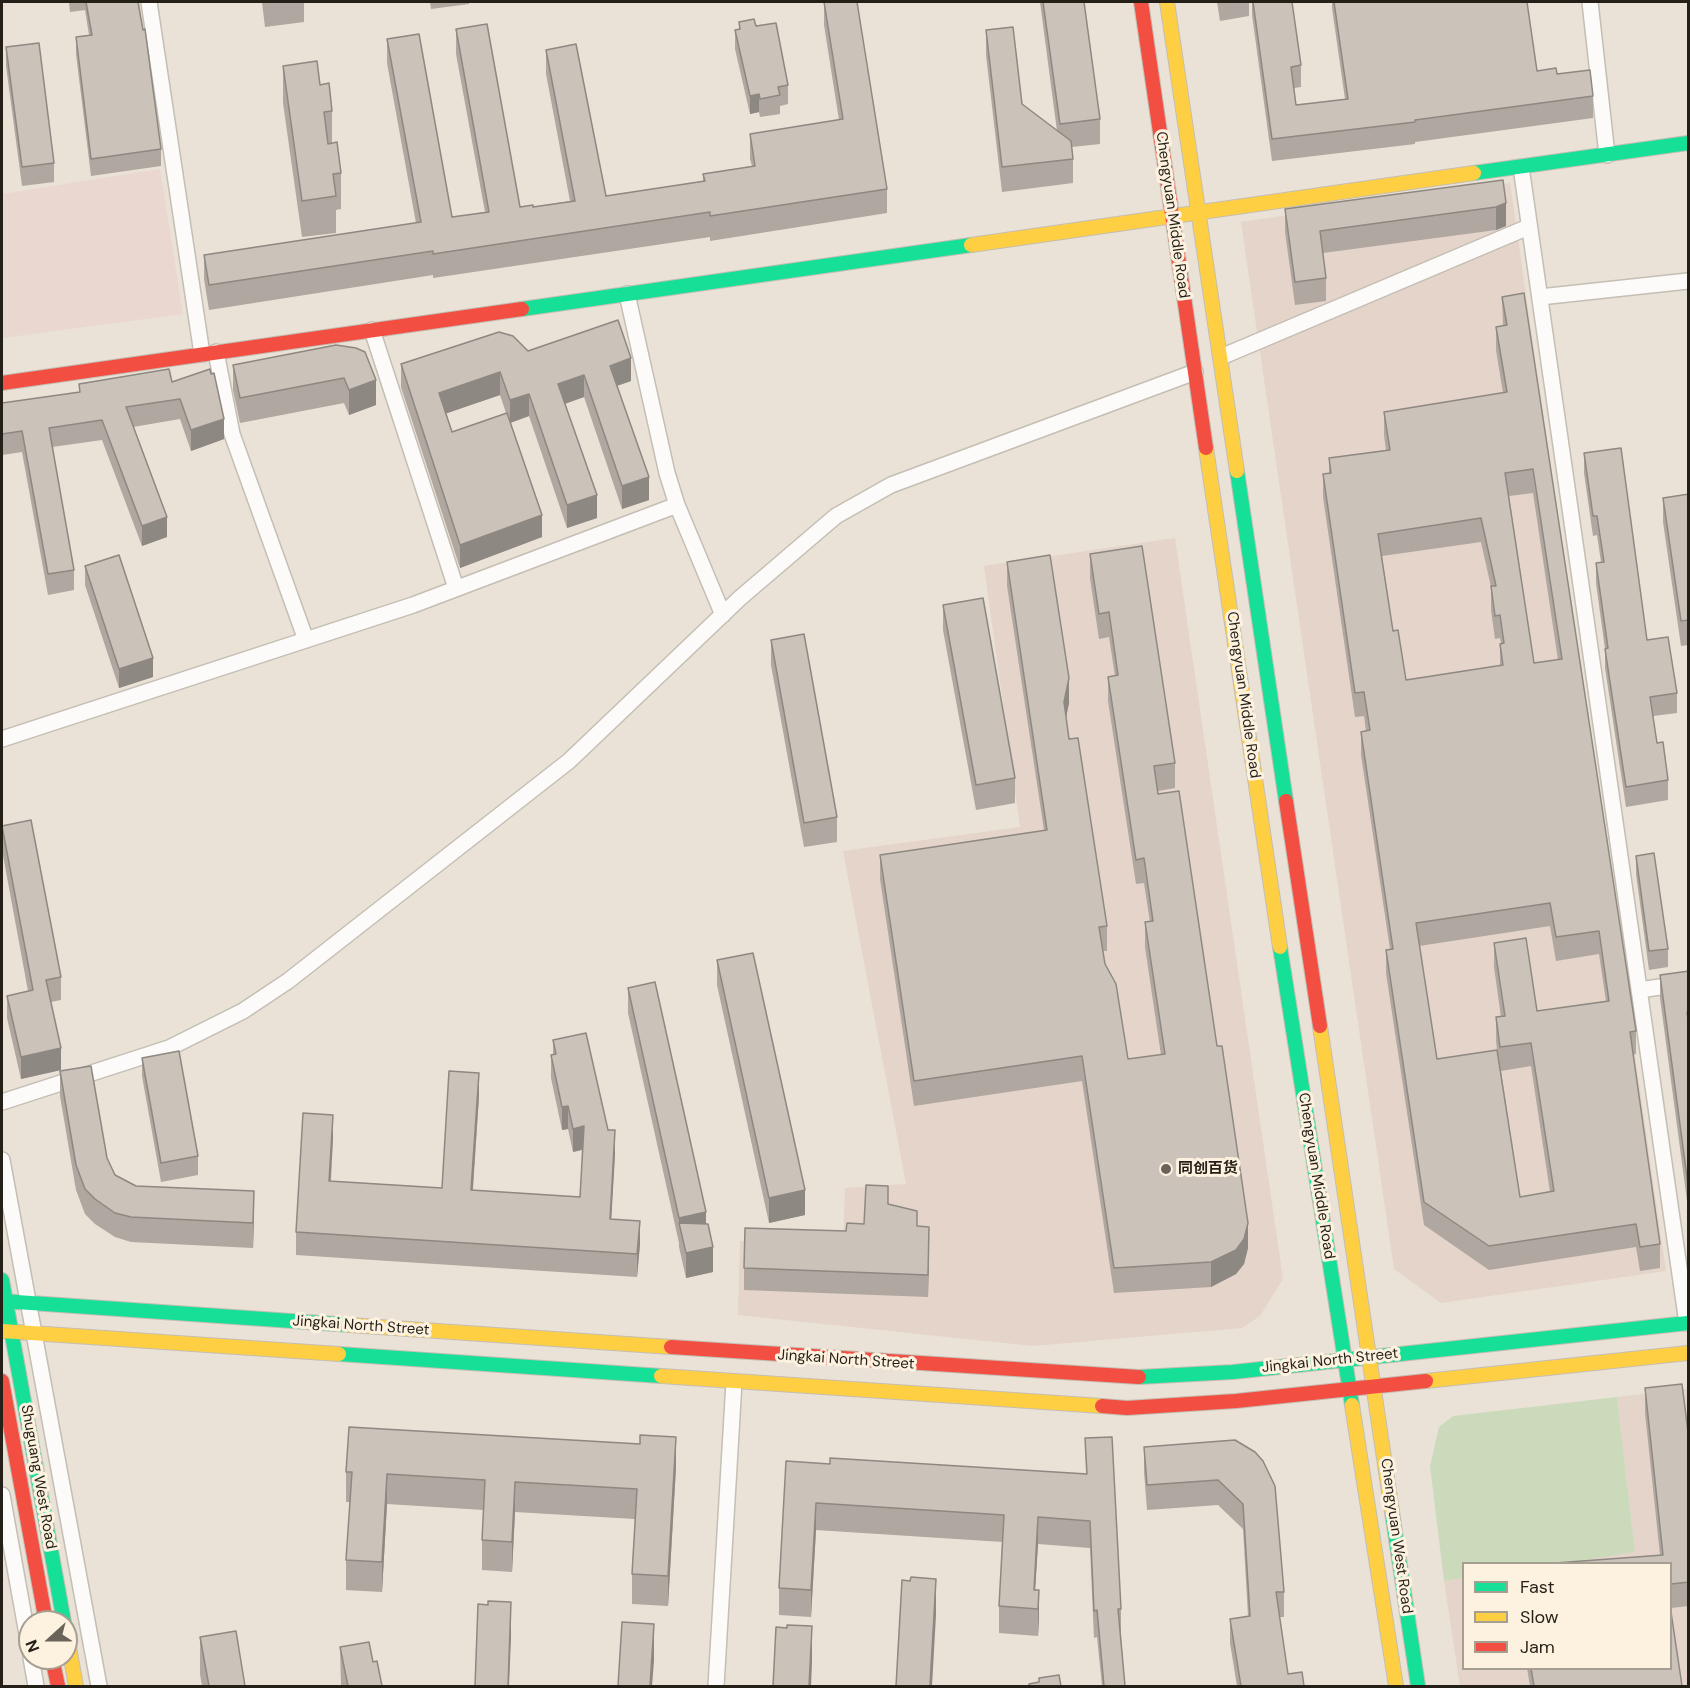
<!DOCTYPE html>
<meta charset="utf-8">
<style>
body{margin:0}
#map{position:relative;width:1690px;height:1688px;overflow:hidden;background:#eae2d6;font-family:"DM Sans",sans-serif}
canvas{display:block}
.frame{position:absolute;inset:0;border:3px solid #241f17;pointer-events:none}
.legend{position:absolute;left:1462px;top:1562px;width:210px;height:108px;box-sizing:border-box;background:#fdf2e0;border:2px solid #a69e90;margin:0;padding:8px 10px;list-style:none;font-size:18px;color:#241f17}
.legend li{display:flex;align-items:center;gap:12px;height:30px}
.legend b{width:30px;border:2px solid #a69e90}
.north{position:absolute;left:18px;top:1610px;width:60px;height:60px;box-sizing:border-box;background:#fdf2e0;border:2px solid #a69e90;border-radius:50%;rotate:249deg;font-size:16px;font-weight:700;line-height:24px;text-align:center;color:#241f17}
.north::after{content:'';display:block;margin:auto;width:21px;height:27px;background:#69635a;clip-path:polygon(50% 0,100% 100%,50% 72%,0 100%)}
</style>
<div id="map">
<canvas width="1690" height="1688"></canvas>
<div class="frame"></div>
<ul class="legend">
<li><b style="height:8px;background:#16e098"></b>Fast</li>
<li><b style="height:8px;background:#ffcf43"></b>Slow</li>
<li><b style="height:8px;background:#f24e42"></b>Jam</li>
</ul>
<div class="north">N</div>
</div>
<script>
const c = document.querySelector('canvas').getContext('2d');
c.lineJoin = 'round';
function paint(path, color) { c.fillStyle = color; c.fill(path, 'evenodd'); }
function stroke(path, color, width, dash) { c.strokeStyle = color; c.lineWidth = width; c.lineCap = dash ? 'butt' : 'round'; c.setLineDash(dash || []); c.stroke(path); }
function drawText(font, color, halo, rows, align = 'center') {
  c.font = font + ' "DM Sans","Noto Sans SC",sans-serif'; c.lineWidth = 6; c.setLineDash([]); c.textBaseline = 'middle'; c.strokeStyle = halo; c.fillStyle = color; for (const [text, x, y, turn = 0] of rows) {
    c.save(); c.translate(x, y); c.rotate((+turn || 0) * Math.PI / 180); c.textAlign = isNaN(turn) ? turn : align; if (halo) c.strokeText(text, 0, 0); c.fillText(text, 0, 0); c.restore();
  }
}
const commercial = new Path2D(`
 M 1510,183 L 1666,1271 L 1441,1303 L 1394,1269 L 1241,222 Z
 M 1175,538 L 1283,1279 L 1260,1316 L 1242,1328 L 1033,1346 L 738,1315 L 740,1241 L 843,1247 L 845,1188 L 906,1184 L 843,851 L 1020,827 L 984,566 Z
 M 1688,1389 L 1688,1686 L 1460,1686 L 1444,1581 L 1463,1578 L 1464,1668 L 1670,1668 L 1670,1564 L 1559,1563 L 1635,1552 L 1617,1397 Z`);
const education = new Path2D(`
 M 160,169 L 183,314 L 2,338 L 2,194 Z`);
const green = new Path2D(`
 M 1617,1397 L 1635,1552 L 1559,1564 L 1464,1564 L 1463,1578 L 1444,1581 L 1430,1466 L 1439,1427 L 1453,1416 Z`);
const street = new Path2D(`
 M 149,2 L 202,354
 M 1590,2 L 1607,155
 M 1521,167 L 1687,1323
 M 627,294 L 667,473 L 677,505 L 723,615
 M 1540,297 L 1688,281
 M 372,330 L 456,588
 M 216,352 L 232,434 L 306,640
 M 1221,357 L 1526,228
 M 2,739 L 413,605 L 677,505
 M 1639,990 L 1688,983
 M 2,1102 L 169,1048 L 243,1011 L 288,981 L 569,761 L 740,598 L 836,516 L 891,485 L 1195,372
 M 2,1160 L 99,1686
 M 2,1495 L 30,1651
 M 31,1658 L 36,1686
 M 716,1686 L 734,1382`);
const fast = new Path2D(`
 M 1474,173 L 1688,143
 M 522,309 L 971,245
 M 1237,471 L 1286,801
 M 1280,947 L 1352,1405
 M 2,1280 L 64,1622
 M 2,1301 L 350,1325
 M 339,1354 L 661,1376
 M 1139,1377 L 1233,1372 L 1688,1323
 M 1392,1512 L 1418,1686`);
const slow = new Path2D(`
 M 1167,2 L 1237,471
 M 971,245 L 1474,173
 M 1206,448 L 1280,947
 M 1320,1026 L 1392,1512
 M 350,1325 L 671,1347
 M 2,1331 L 339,1354
 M 661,1376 L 1102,1406
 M 1426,1381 L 1688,1353
 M 1352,1405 L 1396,1686
 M 66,1631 L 76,1686`);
const jam = new Path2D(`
 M 1141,2 L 1206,448
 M 2,383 L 522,309
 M 1286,801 L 1320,1026
 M 671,1347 L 1139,1377
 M 2,1381 L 46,1622
 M 1102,1406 L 1127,1408 L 1236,1401 L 1426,1381
 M 52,1658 L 58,1686`);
const wall = new Path2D(`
 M 69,2 L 138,2 L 161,149 L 161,166 L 91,176 L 76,54 L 76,37 L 89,35 L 85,10 L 70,12 Z
 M 262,2 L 304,2 L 304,22 L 265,27 Z
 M 430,2 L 469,2 L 469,4 L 431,9 Z
 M 824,2 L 887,189 L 887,213 L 710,241 L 710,237 L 433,278 L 433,275 L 209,310 L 204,279 L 204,255 L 416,223 L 387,63 L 387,39 L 452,217 L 485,212 L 456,54 L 456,29 L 520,207 L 533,207 L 570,201 L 546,74 L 546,50 L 606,196 L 703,181 L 703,174 L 752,166 L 750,159 L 750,134 L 839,120 L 824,25 Z
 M 1040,2 L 1084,2 L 1100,119 L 1100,144 L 1072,147 L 1073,159 L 1073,183 L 1002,192 L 986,55 L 986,30 L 1022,104 L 1057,131 Z
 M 1217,2 L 1249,2 L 1249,16 L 1220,21 Z
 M 1252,2 L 1292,2 L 1301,65 L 1301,87 L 1294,88 L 1296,105 L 1345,99 L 1332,8 L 1332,2 L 1527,2 L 1537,71 L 1557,74 L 1593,96 L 1593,118 L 1415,142 L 1415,144 L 1272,161 L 1252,15 Z
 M 739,22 L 756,26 L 788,85 L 788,104 L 780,106 L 780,114 L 760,117 L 759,112 L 750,114 L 735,49 L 735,30 L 739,30 Z
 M 6,47 L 54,163 L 54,182 L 22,186 L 6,66 Z
 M 283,66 L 320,85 L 332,111 L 332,143 L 341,173 L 341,209 L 336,210 L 336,233 L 302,237 L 283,103 Z
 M 1503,180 L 1506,226 L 1496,230 L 1323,253 L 1326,278 L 1326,301 L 1295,305 L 1285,232 L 1285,209 Z
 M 1502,297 L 1636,1031 L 1636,1054 L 1633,1055 L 1660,1244 L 1660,1268 L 1640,1271 L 1636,1247 L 1489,1270 L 1424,1225 L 1386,973 L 1386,950 L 1390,949 L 1361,755 L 1361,732 L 1366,731 L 1364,716 L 1355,717 L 1323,497 L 1323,474 L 1329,473 L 1329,458 L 1386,450 L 1384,435 L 1384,412 L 1503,393 L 1496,350 L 1496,327 L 1503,326 ZM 1533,493 L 1558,660 L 1534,663 L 1509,496 ZM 1481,542 L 1491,587 L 1491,610 L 1495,639 L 1500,638 L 1501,643 L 1500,644 L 1500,666 L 1406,680 L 1393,631 L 1382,556 ZM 1550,926 L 1556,961 L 1599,954 L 1606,1001 L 1537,1011 L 1494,943 L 1494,967 L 1501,1017 L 1496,1017 L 1496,1041 L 1497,1050 L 1437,1059 L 1419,946 ZM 1531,1066 L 1550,1192 L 1520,1197 L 1501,1071 Z
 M 336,345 L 376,405 L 349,415 L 344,403 L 240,423 L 233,390 L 233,365 Z
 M 528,351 L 631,381 L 617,386 L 649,500 L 622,509 L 584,397 L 565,404 L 597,518 L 567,528 L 529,416 L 510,423 L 542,537 L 460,568 L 401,387 L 401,364 ZM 500,395 L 506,413 L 452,432 L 446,413 Z
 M 172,382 L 224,439 L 191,451 L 180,419 L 133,427 L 167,537 L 142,546 L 102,440 L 52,447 L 74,570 L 74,590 L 48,595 L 22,452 L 2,455 L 2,403 L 79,392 L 79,384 Z
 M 1584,453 L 1647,640 L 1677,693 L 1677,713 L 1653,716 L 1657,743 L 1668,780 L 1668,800 L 1626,807 L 1605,668 L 1605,649 L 1596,583 L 1596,563 L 1601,562 L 1597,535 L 1593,536 L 1584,473 Z
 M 1689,494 L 1689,645 L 1681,646 L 1663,522 L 1663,498 Z
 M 1090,554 L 1175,763 L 1175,788 L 1158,791 L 1217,1046 L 1248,1248 L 1244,1264 L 1236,1274 L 1211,1287 L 1114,1293 L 1082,1081 L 914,1106 L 880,879 L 880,855 L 1044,830 L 1007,586 L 1007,562 L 1069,703 L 1066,717 L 1069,739 L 1107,926 L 1107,951 L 1103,951 L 1105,964 L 1128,1059 L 1161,1055 L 1145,947 L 1145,922 L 1150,922 L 1144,883 L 1136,884 L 1108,701 L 1108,677 L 1115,676 L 1109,637 L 1099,639 L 1090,578 Z
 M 85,566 L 153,677 L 119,688 L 85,585 Z
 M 943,605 L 1015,778 L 1015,803 L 976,810 L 943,630 Z
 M 771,640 L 837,817 L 837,842 L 804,847 L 771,665 Z
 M 2,826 L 61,977 L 61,1000 L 51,1002 L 61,1070 L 21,1079 L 7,1018 L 7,996 L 28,991 L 2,850 Z
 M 1636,856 L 1668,949 L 1668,967 L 1649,970 L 1636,874 Z
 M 717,960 L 805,1215 L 769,1223 L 717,985 Z
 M 1689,971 L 1689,1216 L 1660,998 L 1660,975 Z
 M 628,988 L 706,1224 L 713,1272 L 686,1278 L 679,1247 L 679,1243 L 628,1013 Z
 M 553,1040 L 608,1130 L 615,1154 L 611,1219 L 640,1244 L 637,1277 L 296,1255 L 296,1232 L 333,1138 L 331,1181 L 442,1188 L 479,1096 L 473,1190 L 580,1197 L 583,1150 L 573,1152 L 568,1129 L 562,1130 L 551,1078 L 551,1055 L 553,1054 Z
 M 142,1058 L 198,1156 L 198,1175 L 161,1182 L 142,1076 Z
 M 60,1071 L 115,1175 L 136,1186 L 254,1216 L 253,1248 L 131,1242 L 115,1237 L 95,1224 L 85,1214 L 76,1190 L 60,1096 Z
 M 888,1205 L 917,1226 L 929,1249 L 928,1297 L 744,1290 L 744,1268 L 846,1231 L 864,1224 Z
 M 1645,1388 L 1689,1440 L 1689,1606 L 1671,1608 L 1671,1563 L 1660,1555 L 1645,1413 Z
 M 1085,1438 L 1121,1609 L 1121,1636 L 1125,1686 L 1102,1686 L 1097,1637 L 1094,1638 L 1090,1548 L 1038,1544 L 1035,1590 L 1039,1617 L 1038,1636 L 999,1633 L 999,1606 L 1003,1542 L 816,1530 L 811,1617 L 779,1615 L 779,1588 L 830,1464 L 1086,1474 Z
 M 1235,1440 L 1284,1592 L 1284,1617 L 1279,1617 L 1288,1674 L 1304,1686 L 1237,1686 L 1230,1643 L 1230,1619 L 1248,1616 L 1243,1529 L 1218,1505 L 1147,1510 L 1144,1472 L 1144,1447 Z
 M 676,1467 L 668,1606 L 632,1604 L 632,1574 L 635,1519 L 515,1512 L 512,1572 L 482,1570 L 482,1540 L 484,1510 L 387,1504 L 382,1592 L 346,1590 L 346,1560 L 350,1502 L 346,1502 L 346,1472 Z
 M 200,1637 L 245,1686 L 202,1686 L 200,1674 Z
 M 340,1647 L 373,1662 L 382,1686 L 341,1686 Z
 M 1527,1668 L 1671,1668 L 1682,1686 L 1530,1686 Z`);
const shadedWall = new Path2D(`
 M 759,94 L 759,112 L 750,114 L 750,96 Z
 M 1506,203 L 1506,226 L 1496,230 L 1496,207 Z
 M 631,358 L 631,381 L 610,388 L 610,366 Z
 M 500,372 L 500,395 L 439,416 L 439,393 Z
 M 584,375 L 584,397 L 558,406 L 558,384 Z
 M 376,380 L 376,405 L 349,415 L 349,390 Z
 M 529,394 L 529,416 L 510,423 L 510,400 Z
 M 224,419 L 224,439 L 191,451 L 191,430 Z
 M 649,477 L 649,500 L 622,509 L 622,486 Z
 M 597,495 L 597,518 L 567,528 L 567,505 Z
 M 542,515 L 542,537 L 460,568 L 460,545 Z
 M 167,517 L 167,537 L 142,546 L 142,526 Z
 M 153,658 L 153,677 L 119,688 L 119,669 Z
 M 1069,678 L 1069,703 L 1064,727 L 1064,702 Z
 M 61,1048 L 61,1070 L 21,1079 L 21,1057 Z
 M 479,1073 L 479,1096 L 471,1213 L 471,1190 Z
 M 568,1106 L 568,1129 L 562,1130 L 562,1107 Z
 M 333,1115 L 333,1138 L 329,1204 L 329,1181 Z
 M 584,1126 L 584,1149 L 573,1152 L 573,1129 Z
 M 615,1130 L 615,1154 L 610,1242 L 610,1219 Z
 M 805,1190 L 805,1215 L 769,1223 L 769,1198 Z
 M 254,1191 L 254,1216 L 253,1248 L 253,1223 Z
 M 706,1212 L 706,1237 L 679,1223 L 679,1243 L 679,1218 Z
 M 640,1221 L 640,1244 L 637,1277 L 637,1254 Z
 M 1248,1223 L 1248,1248 L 1244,1264 L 1236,1274 L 1211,1287 L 1211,1262 Z
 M 929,1227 L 929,1249 L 928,1297 L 928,1275 Z
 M 713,1247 L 713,1272 L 686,1278 L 686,1253 Z
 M 676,1437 L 676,1467 L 668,1606 L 668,1576 Z
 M 387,1474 L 387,1504 L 382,1592 L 382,1562 Z
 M 515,1482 L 515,1512 L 512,1572 L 512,1542 Z
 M 816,1503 L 816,1530 L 811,1617 L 811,1590 Z
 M 1038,1517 L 1038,1544 L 1034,1609 L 1034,1590 Z
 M 936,1579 L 936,1615 L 932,1686 L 930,1686 Z
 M 1039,1590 L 1039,1617 L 1038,1636 L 1038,1609 Z
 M 511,1602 L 511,1638 L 509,1686 L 508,1686 Z
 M 654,1624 L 654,1661 L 652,1686 L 650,1686 Z
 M 812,1626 L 812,1663 L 811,1686 L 809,1686 Z`);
const building = new Path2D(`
 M 86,2 L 138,2 L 143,30 L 145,29 L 161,149 L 91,159 L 76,37 L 92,35 Z
 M 824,2 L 857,2 L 887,189 L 710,216 L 710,212 L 433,254 L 433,251 L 209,285 L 204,255 L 421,222 L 387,39 L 419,34 L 452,217 L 489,212 L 456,29 L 487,24 L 520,207 L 533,205 L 533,207 L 575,201 L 546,50 L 576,44 L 606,196 L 705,181 L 703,174 L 755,166 L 750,134 L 843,119 Z
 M 1043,2 L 1084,2 L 1100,119 L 1060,124 Z
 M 1253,2 L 1292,2 L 1301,65 L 1291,67 L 1296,105 L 1348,99 L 1334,2 L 1527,2 L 1537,71 L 1556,68 L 1557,74 L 1590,70 L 1593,96 L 1415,120 L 1415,122 L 1272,139 Z
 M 754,19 L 756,26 L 776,23 L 788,85 L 778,87 L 780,95 L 760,99 L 759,94 L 750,96 L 735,30 L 740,29 L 739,22 Z
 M 1013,27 L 1022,104 L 1071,141 L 1073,159 L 1002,167 L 986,30 Z
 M 39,43 L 54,163 L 22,167 L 6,47 Z
 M 317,61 L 320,85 L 329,83 L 332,111 L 324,112 L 328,144 L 337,142 L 341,173 L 333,174 L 336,196 L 302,201 L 283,66 Z
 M 1503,180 L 1506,203 L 1496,207 L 1320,231 L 1326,278 L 1295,282 L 1285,209 Z
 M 1524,293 L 1636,1031 L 1630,1032 L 1660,1244 L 1640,1247 L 1636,1224 L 1489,1246 L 1424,1202 L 1386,950 L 1393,949 L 1361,732 L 1370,730 L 1364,692 L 1355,693 L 1323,474 L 1331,473 L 1329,458 L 1390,450 L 1384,412 L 1507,392 L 1496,327 L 1507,325 L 1502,297 ZM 1533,469 L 1562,659 L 1534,663 L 1505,473 ZM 1481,518 L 1496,586 L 1491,586 L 1495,616 L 1500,615 L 1504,643 L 1500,644 L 1503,665 L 1406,680 L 1398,630 L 1393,631 L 1378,534 ZM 1550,903 L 1556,937 L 1599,931 L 1609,1001 L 1537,1011 L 1526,938 L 1494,943 L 1505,1016 L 1496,1017 L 1500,1047 L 1531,1043 L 1554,1191 L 1520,1197 L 1497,1050 L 1437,1059 L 1416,923 Z
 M 618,320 L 631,358 L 610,366 L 649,477 L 622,486 L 584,375 L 558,384 L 597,495 L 567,505 L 529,394 L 510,400 L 500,372 L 439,393 L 452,432 L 507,413 L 542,515 L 460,545 L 401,364 L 499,332 L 513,336 L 528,351 Z
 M 336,345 L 356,348 L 365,352 L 376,380 L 349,390 L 344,378 L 240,398 L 233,365 Z
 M 169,369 L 172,382 L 210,369 L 211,374 L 214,373 L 224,419 L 191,430 L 180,399 L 126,407 L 167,517 L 142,526 L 102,420 L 49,428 L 74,570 L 48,574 L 22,431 L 2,434 L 2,403 L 80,392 L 79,384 Z
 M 1621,448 L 1647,640 L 1668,637 L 1677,693 L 1650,697 L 1657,743 L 1663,742 L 1668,780 L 1626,787 L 1605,649 L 1608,648 L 1596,563 L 1604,562 L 1597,516 L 1593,516 L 1584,453 Z
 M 1689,494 L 1689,620 L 1681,621 L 1663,498 Z
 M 1142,546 L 1175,763 L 1154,766 L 1158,794 L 1179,791 L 1217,1046 L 1222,1046 L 1248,1223 L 1244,1239 L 1236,1250 L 1211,1262 L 1114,1268 L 1082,1056 L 914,1081 L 880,855 L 1047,830 L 1007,562 L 1050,555 L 1069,678 L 1064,702 L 1069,739 L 1078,738 L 1107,926 L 1099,927 L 1105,964 L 1116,984 L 1128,1059 L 1165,1054 L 1145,922 L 1153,921 L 1144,858 L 1136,860 L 1108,677 L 1118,675 L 1109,612 L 1099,614 L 1090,554 Z
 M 119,555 L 153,658 L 119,669 L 85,566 Z
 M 983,598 L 1015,778 L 976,785 L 943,605 Z
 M 804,634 L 837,817 L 804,823 L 771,640 Z
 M 31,820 L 61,977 L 46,980 L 61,1048 L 21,1057 L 7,996 L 33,990 L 2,826 Z
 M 1654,853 L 1668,949 L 1649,951 L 1636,856 Z
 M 753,953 L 805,1190 L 769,1198 L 717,960 Z
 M 1689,971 L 1689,1012 L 1687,1012 L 1689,1026 L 1689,1192 L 1660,975 Z
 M 655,982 L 706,1212 L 679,1218 L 628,988 Z
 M 586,1033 L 608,1130 L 615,1130 L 610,1219 L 640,1221 L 637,1254 L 296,1232 L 303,1113 L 333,1115 L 329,1181 L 442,1188 L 449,1071 L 479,1073 L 471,1190 L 580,1197 L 584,1126 L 573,1129 L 568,1106 L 562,1107 L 551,1055 L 556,1054 L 553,1040 Z
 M 179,1051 L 198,1156 L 161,1163 L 142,1058 Z
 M 91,1066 L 107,1158 L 115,1175 L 136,1186 L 254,1191 L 253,1223 L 131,1217 L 115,1213 L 95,1199 L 85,1189 L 76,1165 L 60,1071 Z
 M 866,1185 L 888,1186 L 888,1204 L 917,1211 L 917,1226 L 929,1227 L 928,1275 L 744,1268 L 745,1228 L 846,1231 L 847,1223 L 864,1224 Z
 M 679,1223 L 708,1224 L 713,1247 L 686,1253 Z
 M 1682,1384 L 1689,1440 L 1689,1582 L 1671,1584 L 1671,1563 L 1555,1563 L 1663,1555 L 1645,1388 Z
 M 349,1427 L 640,1444 L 640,1435 L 676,1437 L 668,1576 L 632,1574 L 637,1489 L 515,1482 L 512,1542 L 482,1540 L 485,1480 L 387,1474 L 382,1562 L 346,1560 L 352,1472 L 346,1472 Z
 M 1112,1437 L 1121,1609 L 1118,1609 L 1125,1686 L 1104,1686 L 1097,1610 L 1094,1611 L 1090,1521 L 1038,1517 L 1034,1590 L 1039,1590 L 1038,1609 L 999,1606 L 1004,1515 L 816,1503 L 811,1590 L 779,1588 L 786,1461 L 830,1464 L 830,1458 L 1087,1474 L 1085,1438 Z
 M 1235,1440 L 1255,1452 L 1263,1461 L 1275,1486 L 1284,1592 L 1276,1592 L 1288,1674 L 1302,1672 L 1304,1686 L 1241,1686 L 1230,1619 L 1250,1616 L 1243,1504 L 1218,1480 L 1147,1485 L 1144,1447 Z
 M 911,1577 L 936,1579 L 930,1686 L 896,1686 L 902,1580 L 910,1581 Z
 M 488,1601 L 511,1602 L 508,1686 L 475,1686 L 478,1604 L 488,1605 Z
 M 1671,1612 L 1682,1686 L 1534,1686 L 1531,1668 L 1671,1668 Z
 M 622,1622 L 654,1624 L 650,1686 L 618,1686 Z
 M 787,1625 L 812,1626 L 809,1686 L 773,1686 L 776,1627 L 787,1628 Z
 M 236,1631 L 245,1686 L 209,1686 L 200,1637 Z
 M 369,1642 L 373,1662 L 377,1661 L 382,1686 L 348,1686 L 340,1647 Z
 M 1059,1675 L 1061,1686 L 1029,1686 L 1029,1684 L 1039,1682 L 1039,1678 Z`);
const markers = [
 [1166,1169,6,"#69635a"]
];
const streetNames = [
 ["Chengyuan Middle Road",1172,215,82],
 ["Chengyuan Middle Road",1243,695,82],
 ["Chengyuan Middle Road",1316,1176,81],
 ["Jingkai North Street",361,1326,4],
 ["Jingkai North Street",846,1360,4],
 ["Jingkai North Street",1330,1361,-6],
 ["Shuguang West Road",38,1477,80],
 ["Chengyuan West Road",1396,1536,82]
];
const poiNames = [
 ["同创百货",1178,1169]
];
paint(commercial, '#e4d4c9');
paint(education, '#e9d7d0');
paint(green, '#ccdabc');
stroke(street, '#c4beb4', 18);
stroke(fast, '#c4beb4', 16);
stroke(slow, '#c4beb4', 16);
stroke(jam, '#c4beb4', 16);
stroke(street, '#fcfbf9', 15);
stroke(fast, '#16e098', 14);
stroke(slow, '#ffcf43', 14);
stroke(jam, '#f24e42', 14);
paint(wall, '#afa7a0');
paint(shadedWall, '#8e8882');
paint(building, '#cbc2ba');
stroke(building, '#8e8882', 1.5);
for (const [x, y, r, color] of markers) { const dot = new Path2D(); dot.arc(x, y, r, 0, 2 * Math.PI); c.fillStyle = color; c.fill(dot); stroke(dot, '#fdf2e0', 2); }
drawText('15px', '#241f17', '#fdf2e0', streetNames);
drawText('bold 15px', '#241f17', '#fdf2e0', poiNames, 'left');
</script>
